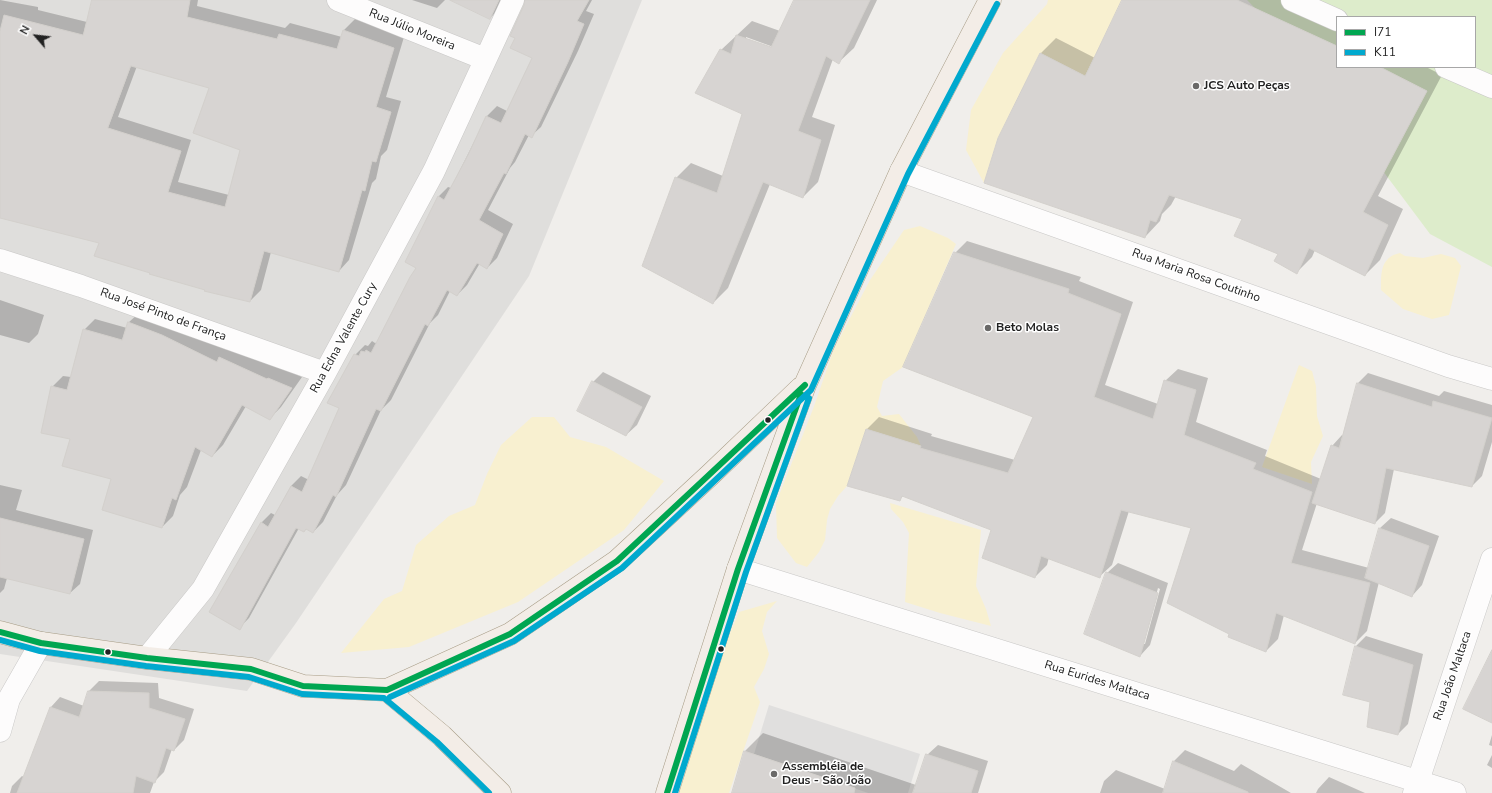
<!DOCTYPE html>
<meta charset="utf-8">
<style>
body{margin:0}
#map{position:relative;width:1492px;height:793px;overflow:hidden;background:#f0eeeb;font-family:"Nunito Sans",sans-serif}
canvas{display:block}
.legend{position:absolute;left:1336px;top:16px;width:140px;height:52px;box-sizing:border-box;background:#fff;border:1px solid #a7a7a7;margin:0;padding:5px 7px;list-style:none;font-size:12px;color:#222}
.legend li{display:flex;align-items:center;gap:8px;height:20px}
.legend b{width:20px;border:1px solid #a7a7a7}
.north{position:absolute;left:16px;top:16px;width:40px;height:40px;-webkit-text-stroke:3px #fff;paint-order:stroke;rotate:298deg;font-size:11px;font-weight:700;line-height:16px;text-align:center;color:#222}
.north::after{content:'';display:block;margin:auto;width:14px;height:18px;background:#222;clip-path:polygon(50% 0,100% 100%,50% 72%,0 100%)}
</style>
<div id="map">
<canvas width="1492" height="793"></canvas>
<ul class="legend">
<li><b style="height:5px;background:#00a651"></b>I71</li>
<li><b style="height:5px;background:#00a9ce"></b>K11</li>
</ul>
<div class="north">N</div>
</div>
<script>
const c = document.querySelector('canvas').getContext('2d');
c.lineJoin = 'round';
function paint(path, color) { c.fillStyle = color; c.fill(path, 'evenodd'); }
function stroke(path, color, width, dash) { c.strokeStyle = color; c.lineWidth = width; c.lineCap = dash ? 'butt' : 'round'; c.setLineDash(dash || []); c.stroke(path); }
function drawText(font, color, halo, rows, align = 'center') {
  c.font = font + ' "Nunito Sans",sans-serif'; c.lineWidth = 3; c.setLineDash([]); c.textBaseline = 'middle'; c.strokeStyle = halo; c.fillStyle = color; for (const [text, x, y, turn = 0] of rows) {
    c.save(); c.translate(x, y); c.rotate((+turn || 0) * Math.PI / 180); c.textAlign = isNaN(turn) ? turn : align; if (halo) c.strokeText(text, 0, 0); c.fillText(text, 0, 0); c.restore();
  }
}
const residential = new Path2D(`
 M 0,0 L 642,0 L 529,276 L 296,623 L 247,691 L 0,654 Z`);
const grass = new Path2D(`
 M 1247,0 L 1492,0 L 1492,267 L 1430,234 L 1282,36 ZM 1337,17 L 1475,17 L 1475,67 L 1337,67 Z`);
const sand = new Path2D(`
 M 1048,0 L 1122,0 L 1085,76 L 1040,53 L 997,140 L 984,183 L 966,150 L 971,110 L 1003,53 L 1047,4 Z
 M 920,226 L 948,238 L 956,244 L 903,367 L 883,381 L 877,407 L 882,416 L 899,414 L 917,437 L 921,446 L 866,429 L 847,486 L 838,496 L 830,509 L 827,520 L 825,540 L 819,552 L 807,567 L 796,563 L 777,538 L 776,503 L 813,409 L 834,349 L 870,280 L 904,230 Z
 M 1400,253 L 1405,256 L 1423,258 L 1441,254 L 1455,258 L 1461,266 L 1449,315 L 1432,319 L 1403,309 L 1381,290 C 1381,274 1380,257 1400,253 Z
 M 1299,365 L 1312,371 L 1316,386 L 1317,416 L 1323,436 L 1311,462 L 1312,484 L 1262,467 Z
 M 532,417 L 554,417 L 570,437 L 606,447 L 664,481 L 624,530 L 518,602 L 409,647 L 341,653 L 384,599 L 402,591 L 416,545 L 449,516 L 475,505 L 487,474 L 501,445 Z
 M 890,503 L 981,530 L 976,586 L 986,609 L 991,626 L 940,613 L 905,602 L 909,533 L 903,522 L 891,509 Z
 M 777,601 L 767,612 L 762,631 L 769,654 L 764,669 L 754,687 L 760,702 L 729,793 L 676,793 L 695,716 L 739,612 Z`);
const parking = new Path2D(`
 M 769,705 L 920,754 L 908,793 L 868,793 L 754,754 Z`);
const shadow = new Path2D(`
 M 0,0 L 38,7 L 38,10 L 87,22 L 93,0 L 198,0 L 197,6 L 285,28 L 290,23 L 342,37 L 344,30 L 355,19 L 404,37 L 386,97 L 401,101 L 387,150 L 381,156 L 376,179 L 372,183 L 349,260 L 339,271 L 271,252 L 261,290 L 250,301 L 206,289 L 100,242 L 0,152 ZM 137,66 L 210,87 L 241,149 L 229,195 L 178,182 L 191,140 L 118,117 Z
 M 412,0 L 445,0 L 437,8 Z
 M 453,0 L 504,0 L 500,8 L 490,18 Z
 M 526,0 L 592,0 L 586,11 L 594,14 L 578,51 L 541,127 L 531,136 L 529,135 L 515,162 L 510,168 L 488,210 L 513,224 L 497,258 L 487,268 L 480,263 L 467,285 L 457,295 L 450,291 L 438,315 L 430,323 L 391,400 L 381,410 L 346,485 L 337,495 L 323,522 L 313,532 L 307,528 L 304,531 L 299,528 L 249,618 L 239,628 L 261,523 L 271,513 L 275,515 L 291,486 L 301,476 L 309,480 L 340,407 L 355,355 L 365,345 L 368,346 L 372,341 L 375,343 L 378,342 L 417,268 L 438,197 L 448,187 L 451,188 L 487,116 L 497,106 L 507,111 L 533,57 L 516,37 Z
 M 795,0 L 877,0 L 854,48 L 839,62 L 833,59 L 812,117 L 835,125 L 818,182 L 803,197 L 770,184 L 728,288 L 713,303 L 676,178 L 691,163 L 723,176 L 743,113 L 721,50 L 752,21 L 780,31 ZM 746,37 L 776,48 L 775,50 L 746,39 Z
 M 1123,0 L 1286,0 L 1337,23 L 1337,67 L 1426,67 L 1442,75 L 1378,196 L 1403,209 L 1380,260 L 1365,275 L 1315,250 L 1312,257 L 1297,272 L 1279,253 L 1243,219 L 1176,196 L 1171,205 L 1162,214 L 1160,221 L 1145,237 L 999,139 L 1041,53 L 1056,38 L 1095,58 Z
 M 967,241 L 1081,277 L 1079,281 L 1133,302 L 1105,385 L 1158,404 L 1165,381 L 1178,369 L 1208,378 L 1196,422 L 1267,450 L 1265,456 L 1321,479 L 1332,446 L 1342,435 L 1344,436 L 1358,383 L 1368,373 L 1439,396 L 1444,391 L 1492,405 L 1492,442 L 1482,476 L 1472,486 L 1394,469 L 1385,513 L 1375,523 L 1317,503 L 1302,550 L 1369,568 L 1380,528 L 1391,518 L 1439,536 L 1422,585 L 1412,596 L 1379,582 L 1367,631 L 1355,643 L 1284,615 L 1278,639 L 1266,651 L 1230,633 L 1193,528 L 1129,511 L 1112,565 L 1099,577 L 1049,557 L 1047,565 L 1035,577 L 993,529 L 904,495 L 900,499 L 848,486 L 867,429 L 879,417 L 932,434 L 931,436 L 1015,460 L 1034,417 L 955,253 Z
 M 0,300 L 44,315 L 38,334 L 29,343 L 0,335 Z
 M 140,312 L 173,324 L 227,350 L 231,346 L 279,368 L 280,367 L 302,377 L 281,407 L 270,418 L 246,406 L 223,445 L 212,456 L 201,450 L 187,487 L 180,495 L 173,516 L 162,527 L 71,438 L 52,387 L 63,376 L 71,377 L 84,330 L 95,319 L 127,328 L 128,323 Z
 M 603,372 L 651,396 L 637,425 L 626,435 L 593,382 Z
 M 0,485 L 22,490 L 16,510 L 93,530 L 80,584 L 70,593 L 7,578 L 4,589 L 0,593 Z
 M 1118,563 L 1168,583 L 1150,645 L 1140,656 L 1107,573 ZM 1158,588 L 1160,589 L 1145,644 L 1142,644 Z
 M 1366,636 L 1423,654 L 1408,724 L 1398,734 L 1371,702 L 1356,646 Z
 M 99,681 L 158,683 L 159,698 L 194,709 L 184,740 L 174,750 L 172,749 L 164,772 L 154,782 L 150,793 L 10,793 L 12,786 L 22,776 L 24,777 L 51,707 L 60,697 L 84,706 L 89,691 Z
 M 763,733 L 916,785 L 927,755 L 938,745 L 988,761 L 978,793 L 733,793 L 745,751 Z
 M 1492,735 L 1492,746 L 1489,745 Z
 M 1185,750 L 1234,771 L 1241,764 L 1291,793 L 1100,793 L 1104,781 L 1116,770 L 1165,789 L 1173,762 Z
 M 1492,755 L 1492,768 L 1487,765 Z
 M 1329,777 L 1365,793 L 1316,793 L 1318,789 Z`);
const building = new Path2D(`
 M 92,0 L 190,0 L 187,17 L 277,39 L 279,34 L 337,49 L 343,30 L 394,48 L 376,107 L 391,112 L 376,162 L 372,161 L 365,191 L 362,190 L 339,272 L 264,251 L 250,302 L 204,291 L 205,290 L 149,274 L 150,273 L 94,256 L 99,243 L 0,218 L 0,31 L 4,15 L 83,35 ZM 131,66 L 209,88 L 193,133 L 240,150 L 225,207 L 168,192 L 181,151 L 108,128 Z
 M 450,0 L 499,0 L 490,19 Z
 M 525,0 L 589,0 L 577,21 L 584,24 L 568,62 L 532,138 L 525,134 L 506,174 L 504,173 L 479,220 L 503,234 L 487,269 L 477,263 L 457,296 L 447,290 L 428,326 L 425,324 L 381,411 L 376,409 L 336,497 L 333,495 L 313,533 L 306,529 L 304,532 L 296,528 L 240,630 L 209,612 L 261,522 L 268,527 L 291,486 L 302,492 L 339,408 L 327,403 L 354,354 L 359,356 L 361,351 L 365,352 L 366,350 L 371,353 L 410,277 L 416,268 L 405,262 L 438,196 L 444,200 L 468,155 L 486,116 L 501,123 L 532,58 L 510,48 L 515,38 L 510,36 L 524,5 Z
 M 794,0 L 870,0 L 839,64 L 826,56 L 798,131 L 821,140 L 803,198 L 763,182 L 713,304 L 642,266 L 675,177 L 717,193 L 742,114 L 695,93 L 720,49 L 731,54 L 736,35 L 771,47 Z
 M 1122,0 L 1237,0 L 1337,46 L 1337,67 L 1380,67 L 1427,91 L 1363,212 L 1388,225 L 1365,276 L 1309,248 L 1297,274 L 1274,261 L 1278,254 L 1234,236 L 1242,219 L 1169,195 L 1156,222 L 1150,220 L 1145,238 L 984,183 L 998,138 L 1040,53 L 1085,76 Z
 M 954,252 L 1069,289 L 1068,293 L 1121,314 L 1094,397 L 1153,419 L 1164,380 L 1196,390 L 1184,435 L 1256,463 L 1253,469 L 1312,492 L 1291,563 L 1370,583 L 1355,644 L 1276,613 L 1266,652 L 1228,637 L 1229,634 L 1167,603 L 1191,528 L 1121,510 L 1100,578 L 1041,556 L 1035,578 L 982,558 L 991,530 L 902,496 L 900,501 L 847,486 L 866,429 L 921,446 L 920,448 L 1008,473 L 1033,417 L 903,367 Z
 M 128,322 L 162,335 L 217,362 L 219,357 L 267,379 L 268,378 L 292,388 L 270,420 L 242,405 L 212,457 L 195,447 L 176,500 L 172,498 L 162,528 L 102,510 L 111,479 L 62,466 L 70,439 L 41,433 L 51,386 L 67,390 L 83,329 L 122,340 Z
 M 592,381 L 642,407 L 626,436 L 577,411 Z
 M 1357,383 L 1432,407 L 1433,401 L 1492,418 L 1472,487 L 1386,468 L 1375,524 L 1312,503 L 1331,445 L 1339,448 Z
 M 0,518 L 84,539 L 70,594 L 0,577 Z
 M 1379,528 L 1429,546 L 1412,597 L 1365,578 Z
 M 1106,572 L 1158,593 L 1140,657 L 1084,634 Z
 M 1355,646 L 1413,665 L 1398,735 L 1367,727 L 1370,702 L 1343,695 Z
 M 1492,650 L 1492,723 L 1463,709 Z
 M 88,691 L 149,693 L 149,708 L 185,719 L 174,751 L 166,748 L 155,783 L 136,776 L 133,793 L 17,793 L 50,707 L 79,717 Z
 M 744,751 L 855,788 L 854,793 L 732,793 Z
 M 926,754 L 978,771 L 971,793 L 913,793 Z
 M 1173,761 L 1248,792 L 1248,793 L 1163,793 Z`);
const minor = new Path2D(`
 M 338,0 L 485,59
 M 1292,0 L 1337,20
 M 1446,67 L 1492,87
 M 901,171 L 1448,366 L 1492,379
 M 0,260 L 81,286 L 325,373
 M 738,569 L 1455,793
 M 147,658 L 203,589 L 325,373 L 434,171 L 513,0
 M 0,731 L 9,699 L 41,643
 M 1414,793 L 1492,559`);
const major = new Path2D(`
 M 0,632 L 41,643 L 147,658 L 251,669 L 303,686 L 387,690 L 442,736 L 500,793
 M 387,690 L 510,634 L 617,561 L 711,474 L 801,388
 M 667,793 L 738,569 L 805,385 L 901,171 L 990,0`);
const bus1 = new Path2D(`
 M 0,632 L 41,643 L 147,658 L 251,669 L 303,686 L 387,690 L 510,634 L 617,561 L 805,385
 M 667,793 L 738,569 L 801,394`);
const bus2 = new Path2D(`
 M 0,640 L 40,651 L 146,666 L 249,677 L 302,694 L 384,698 L 437,742 L 489,793
 M 390,697 L 514,641 L 622,568 L 811,390 L 908,174 L 997,4
 M 675,793 L 746,572 L 809,398`);
const markers = [
 [1196,86,4,"#6a6968"],
 [988,328,4,"#6a6968"],
 [768,420,3.5,"#222"],
 [721,649,3.5,"#222"],
 [108,652,3.5,"#222"],
 [774,774,4,"#6a6968"]
];
const streetNames = [
 ["Rua Júlio Moreira",412,30,22],
 ["Rua Maria Rosa Coutinho",1196,276,20],
 ["Rua José Pinto de França",163,315,20],
 ["Rua Edna Valente Cury",344,338,-61],
 ["Rua João Maltaca",1453,676,-71],
 ["Rua Eurides Maltaca",1097,681,17]
];
const poiNames = [
 ["JCS Auto Peças",1204,86],
 ["Beto Molas",996,328],
 ["Assembléia de",782,767],
 ["Deus - São João",782,781]
];
paint(residential, '#dfdedc');
paint(grass, '#ddeccb');
paint(sand, '#f8f0d0');
paint(parking, '#e0dfde');
paint(shadow, '#0003');
paint(building, '#d7d4d2');
stroke(building, '#d3d0cc', 1);
stroke(minor, '#c9c8c7', 23);
stroke(major, '#a79c86', 23);
stroke(minor, '#fdfcfc', 22);
stroke(major, '#f3ede7', 22);
stroke(bus1, '#00a651', 6);
stroke(bus2, '#00a9ce', 6);
for (const [x, y, r, color] of markers) { const dot = new Path2D(); dot.arc(x, y, r, 0, 2 * Math.PI); c.fillStyle = color; c.fill(dot); stroke(dot, '#fff', 1.5); }
drawText('12px', '#222', '#fff', streetNames);
drawText('bold 12px', '#222', '#fff', poiNames, 'left');
</script>
